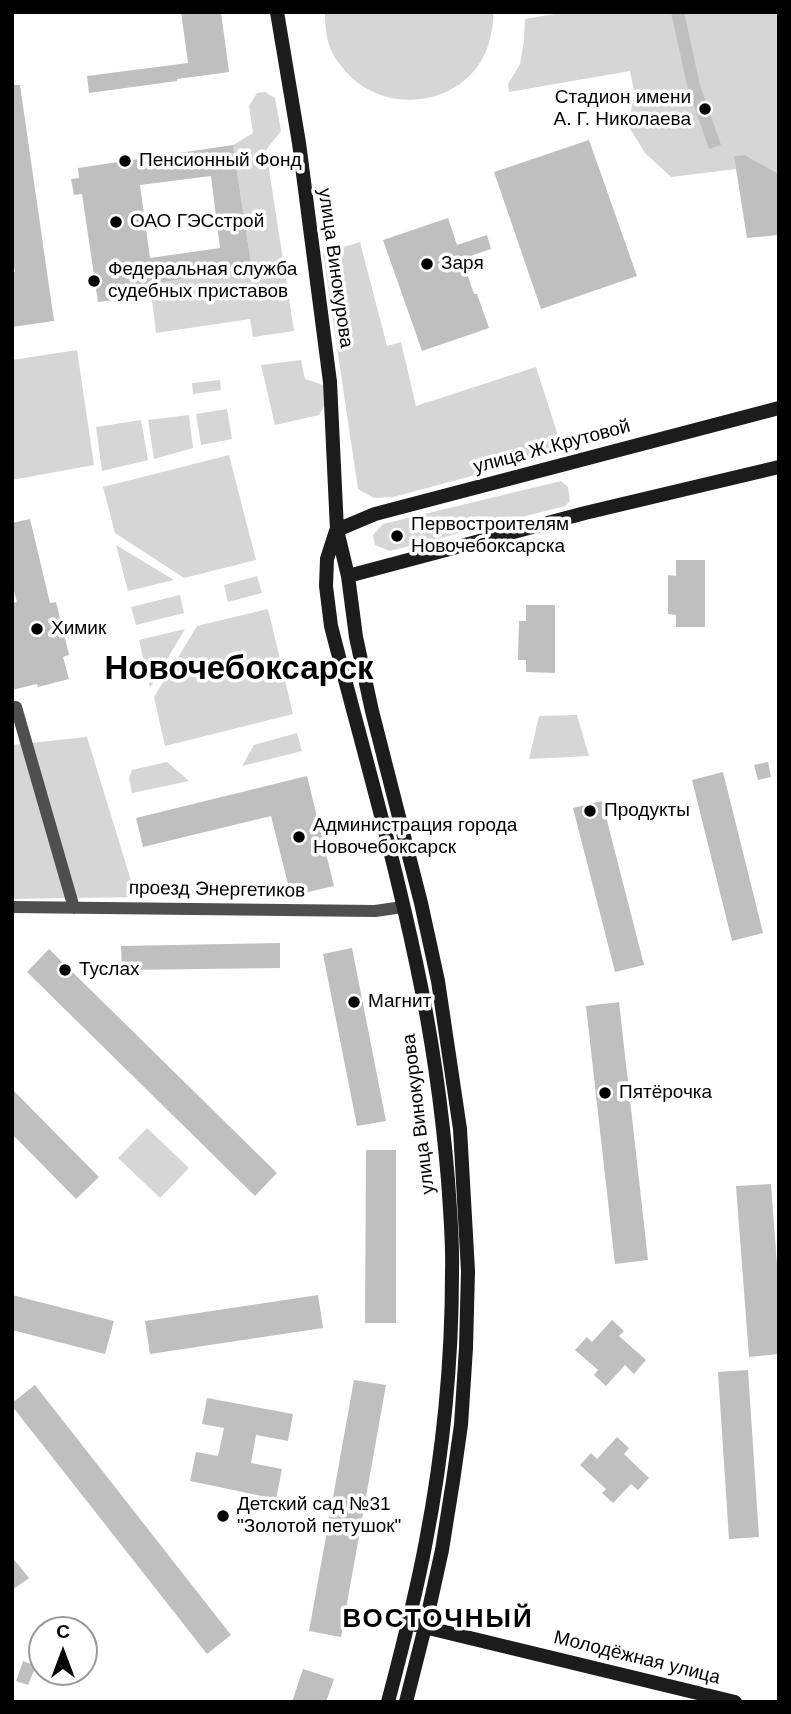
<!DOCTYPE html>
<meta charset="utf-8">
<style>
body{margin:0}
#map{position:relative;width:791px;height:1714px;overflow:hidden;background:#fff;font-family:Helvetica,sans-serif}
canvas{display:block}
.frame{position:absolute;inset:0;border:14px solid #000;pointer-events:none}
.north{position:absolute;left:28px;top:1616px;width:70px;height:70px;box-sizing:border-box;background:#fff;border:2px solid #999;border-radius:50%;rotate:0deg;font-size:19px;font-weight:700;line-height:28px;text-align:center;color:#000}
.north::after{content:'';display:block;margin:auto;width:24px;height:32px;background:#000;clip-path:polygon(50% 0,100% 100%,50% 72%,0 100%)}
</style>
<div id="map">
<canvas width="791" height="1714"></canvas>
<div class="frame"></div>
<div class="north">С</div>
</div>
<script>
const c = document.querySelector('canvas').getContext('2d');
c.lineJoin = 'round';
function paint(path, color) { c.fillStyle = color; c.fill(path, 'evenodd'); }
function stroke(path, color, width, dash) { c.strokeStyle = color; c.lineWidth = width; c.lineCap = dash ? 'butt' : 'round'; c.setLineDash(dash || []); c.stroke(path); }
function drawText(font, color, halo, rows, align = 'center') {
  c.font = font + ' Helvetica,sans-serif'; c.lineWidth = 7; c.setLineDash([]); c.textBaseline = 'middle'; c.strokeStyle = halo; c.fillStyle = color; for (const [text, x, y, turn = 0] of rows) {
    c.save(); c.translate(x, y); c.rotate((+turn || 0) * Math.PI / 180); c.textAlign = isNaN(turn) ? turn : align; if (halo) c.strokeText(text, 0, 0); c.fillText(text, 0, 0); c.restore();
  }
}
const green = new Path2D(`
 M 325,12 L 493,12 C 494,22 492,29 490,39 C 474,106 383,121 342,67 C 339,63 335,59 333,54 C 326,41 325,26 325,12 Z
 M 567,12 L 779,12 L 779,174 L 745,155 L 735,156 L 736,169 L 671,177 L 645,153 L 629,127 L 634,91 L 630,71 L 509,92 L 508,84 L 520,64 L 524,41 L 525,19 Z
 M 265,92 L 275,98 L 281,131 L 266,150 L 294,331 L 253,337 L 250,319 L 156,333 L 150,284 L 252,269 L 233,145 L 253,133 L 249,106 L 257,93 Z
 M 360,242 L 387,346 L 401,342 L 416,406 L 536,367 L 561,445 L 558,453 L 393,497 L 374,498 L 358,489 L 323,253 Z
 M 77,350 L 94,465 L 12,480 L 12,360 Z
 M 301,360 L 305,379 L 326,386 L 327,400 L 319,415 L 275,425 L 261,365 Z
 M 220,380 L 221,390 L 193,394 L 192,383 Z
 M 227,409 L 232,439 L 201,445 L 196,414 Z
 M 189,415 L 193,448 L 154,459 L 148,420 Z
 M 141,420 L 148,460 L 102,471 L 96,427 Z
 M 229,455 L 256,560 L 184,578 L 115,533 L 103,487 Z
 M 561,481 L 568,487 L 570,501 L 565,506 L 390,551 L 375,545 L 373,535 L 383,524 Z
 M 116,545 L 174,580 L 128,591 Z
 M 257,576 L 262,593 L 228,602 L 224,585 Z
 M 180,595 L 184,613 L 136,625 L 131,607 Z
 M 268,609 L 293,714 L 165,746 L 154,697 L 197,626 Z
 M 185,629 L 150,688 L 139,640 Z
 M 577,715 L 589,756 L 529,759 L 539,716 Z
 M 297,733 L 302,751 L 242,766 L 254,745 Z
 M 87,737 L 136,897 L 12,899 L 12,745 Z
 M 167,762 L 189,781 L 132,793 L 129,778 L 132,770 Z
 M 147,1128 L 189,1168 L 160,1198 L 118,1158 Z`);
const building = new Path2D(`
 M 181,12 L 221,12 L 229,72 L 177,79 L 177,81 L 89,93 L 87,76 L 188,63 Z
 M 671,12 L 684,12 L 700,85 L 721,145 L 709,149 L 687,85 Z
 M 12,85 L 20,85 L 54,321 L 12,327 L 12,272 L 15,272 L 12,255 Z
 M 589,140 L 637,276 L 541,309 L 494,172 Z
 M 233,145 L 252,269 L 150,284 L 152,295 L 98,302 L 82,194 L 74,195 L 71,179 L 79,178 L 78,168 ZM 211,176 L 220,248 L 150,258 L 140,185 Z
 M 745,155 L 779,174 L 779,235 L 747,238 L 734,156 Z
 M 448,218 L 457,245 L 487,235 L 491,249 L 462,259 L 474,294 L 477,294 L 489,328 L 422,351 L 383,240 Z
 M 30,519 L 50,603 L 56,602 L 69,655 L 63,657 L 69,679 L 38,687 L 37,684 L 12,690 L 12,603 L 17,602 L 12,584 L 12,523 Z
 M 676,560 L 705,560 L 705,627 L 676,627 L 676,615 L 668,614 L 668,575 L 676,576 Z
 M 526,605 L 555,605 L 555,673 L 526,672 L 526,660 L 518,660 L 519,621 L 526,621 Z
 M 768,762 L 771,777 L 758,780 L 754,765 Z
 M 723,772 L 763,933 L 732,941 L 692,780 Z
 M 307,776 L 334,886 L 291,896 L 271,816 L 143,847 L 136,818 Z
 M 602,801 L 644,965 L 615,972 L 573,808 Z
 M 280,943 L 280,968 L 122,970 L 121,946 Z
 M 352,948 L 386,1121 L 357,1126 L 323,954 Z
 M 49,949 L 277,1173 L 255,1196 L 27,972 Z
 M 619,1002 L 648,1260 L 615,1264 L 586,1006 Z
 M 12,1089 L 99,1177 L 76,1199 L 12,1134 Z
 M 366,1150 L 396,1150 L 396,1323 L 365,1323 Z
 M 771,1184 L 779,1291 L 779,1354 L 749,1357 L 736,1186 Z
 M 12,1295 L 114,1321 L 105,1354 L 12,1330 Z
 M 318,1295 L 323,1328 L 150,1354 L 145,1321 Z
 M 612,1320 L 624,1331 L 619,1336 L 646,1360 L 634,1374 L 625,1365 L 606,1386 L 594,1375 L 598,1370 L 575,1350 L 587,1337 L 592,1342 Z
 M 748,1370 L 759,1537 L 729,1539 L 718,1372 Z
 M 354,1380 L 386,1385 L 341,1637 L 309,1631 Z
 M 35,1385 L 231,1635 L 207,1654 L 12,1406 L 12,1403 Z
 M 207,1398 L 293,1414 L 288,1441 L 256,1435 L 251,1463 L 282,1469 L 276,1499 L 190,1481 L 196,1452 L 218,1456 L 224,1428 L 202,1424 Z
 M 617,1437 L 629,1448 L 624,1454 L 649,1478 L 638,1490 L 631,1484 L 613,1503 L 602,1493 L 606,1489 L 580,1465 L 591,1453 L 597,1459 Z
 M 12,1557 L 29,1578 L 12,1590 Z
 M 23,1661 L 36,1666 L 28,1685 L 16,1681 Z
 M 303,1669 L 334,1679 L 326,1702 L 292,1702 Z`);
const street = new Path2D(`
 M 16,707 L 74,908
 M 12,907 L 375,911 L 403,907`);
const secondary = new Path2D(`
 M 277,12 L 299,143 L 330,382 L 337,530 L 348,576 L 356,637 L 372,711 L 421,903 L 438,981 L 460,1129 L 468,1271 L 466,1348 L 461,1425 L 453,1481 L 442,1550 L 425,1627 L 406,1702
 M 337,530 L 375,514 L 779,408
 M 336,531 L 327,559 L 326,586 L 331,626 C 360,739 393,852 417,967 C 432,1037 442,1108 448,1180 C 450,1211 453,1242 452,1273 C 452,1362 443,1453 426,1541 C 416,1595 402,1649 388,1702
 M 348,576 L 585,513 L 779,467
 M 416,1625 L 735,1702`);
const markers = [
 [705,109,7,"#000"],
 [125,161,7,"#000"],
 [116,222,7,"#000"],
 [427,264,7,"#000"],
 [94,281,7,"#000"],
 [397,536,7,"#000"],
 [37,629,7,"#000"],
 [590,811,7,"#000"],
 [299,837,7,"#000"],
 [65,970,7,"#000"],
 [354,1002,7,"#000"],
 [605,1093,7,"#000"],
 [223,1516,7,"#000"]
];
const poiNames = [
 ["Стадион имени",691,98,"right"],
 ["А. Г. Николаева",691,120,"right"],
 ["Пенсионный Фонд",139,161],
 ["ОАО ГЭСстрой",130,222],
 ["Заря",441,264],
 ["Федеральная служба",108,270],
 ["судебных приставов",108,292],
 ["Первостроителям",411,525],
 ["Новочебоксарска",411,547],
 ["Химик",51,629],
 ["Продукты",604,811],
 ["Администрация города",313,826],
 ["Новочебоксарск",313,848],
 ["Туслах",79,970],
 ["Магнит",368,1002],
 ["Пятёрочка",619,1093],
 ["Детский сад №31",237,1505],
 ["\"Золотой петушок\"",237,1527]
];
const streetNames = [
 ["улица Винокурова",335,268,82],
 ["улица Ж.Крутовой",552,447,-15],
 ["проезд Энергетиков",217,890,1],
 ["улица Винокурова",419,1114,-97],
 ["Молодёжная улица",637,1658,14]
];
const districtNames = [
 ["ВОСТОЧНЫЙ",438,1620]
];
const townNames = [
 ["Новочебоксарск",239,670]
];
paint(green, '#d6d6d6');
paint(building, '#bfbfbf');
stroke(street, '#4f4f4f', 12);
stroke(secondary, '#1c1c1c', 14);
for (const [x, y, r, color] of markers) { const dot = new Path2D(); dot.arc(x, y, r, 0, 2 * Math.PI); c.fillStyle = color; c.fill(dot); stroke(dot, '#fff', 2.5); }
drawText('19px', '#000', '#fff', poiNames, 'left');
drawText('19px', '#000', '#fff', streetNames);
c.letterSpacing = '2px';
drawText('bold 26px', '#000', '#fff', districtNames);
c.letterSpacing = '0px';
drawText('bold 33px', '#000', '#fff', townNames);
</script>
